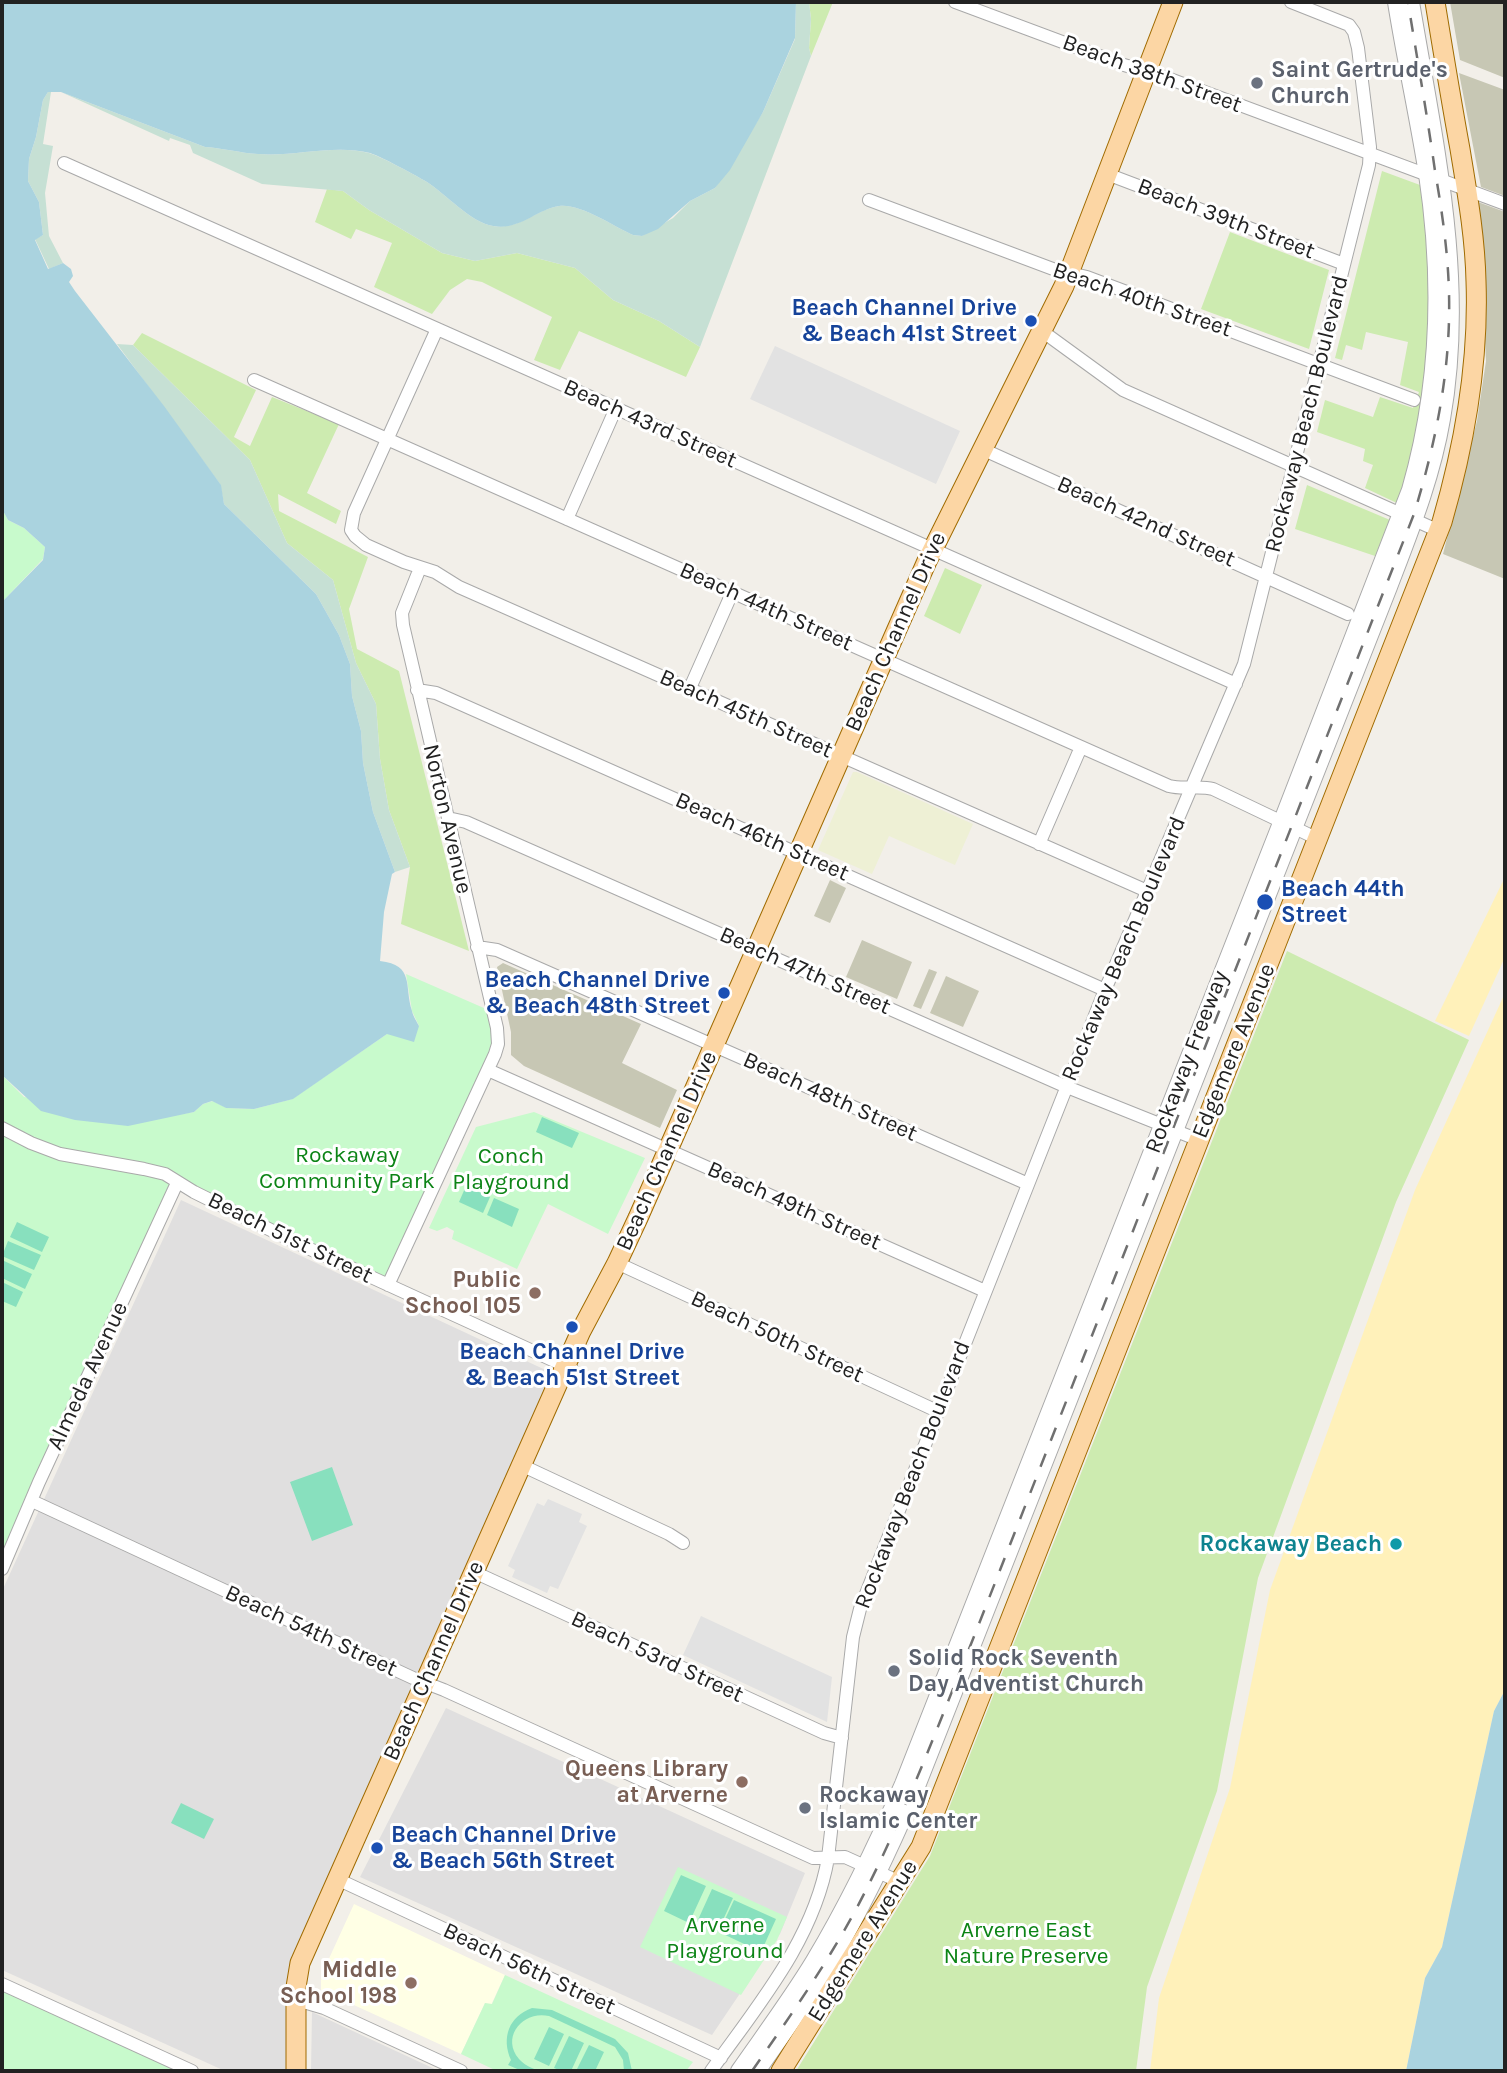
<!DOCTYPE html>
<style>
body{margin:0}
#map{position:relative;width:1507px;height:2073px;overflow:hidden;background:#f2efe9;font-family:Karla,sans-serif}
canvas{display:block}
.frame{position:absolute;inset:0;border:4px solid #222;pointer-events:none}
</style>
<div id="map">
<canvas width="1507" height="2073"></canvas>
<div class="frame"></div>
</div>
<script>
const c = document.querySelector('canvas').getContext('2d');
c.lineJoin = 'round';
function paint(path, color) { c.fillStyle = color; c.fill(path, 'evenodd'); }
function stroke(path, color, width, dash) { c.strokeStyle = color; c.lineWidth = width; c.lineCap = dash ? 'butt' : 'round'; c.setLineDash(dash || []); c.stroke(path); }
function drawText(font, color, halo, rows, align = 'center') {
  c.font = font + ' Karla,sans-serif'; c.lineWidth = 6; c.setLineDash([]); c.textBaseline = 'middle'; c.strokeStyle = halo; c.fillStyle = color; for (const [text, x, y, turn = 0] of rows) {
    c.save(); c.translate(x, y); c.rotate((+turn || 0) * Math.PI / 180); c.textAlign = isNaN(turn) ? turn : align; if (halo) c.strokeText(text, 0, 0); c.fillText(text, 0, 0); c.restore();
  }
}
const residential = new Path2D(`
 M 181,1200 L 552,1373 L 289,1969 L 287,2071 L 225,2071 L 2,1970 L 2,1591 Z
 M 446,1708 L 805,1873 L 780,1934 L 712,2035 L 360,1877 Z
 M 312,2012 L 439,2071 L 311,2071 Z`);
const education = new Path2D(`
 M 354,1904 L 505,1975 L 491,2005 L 485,2003 L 461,2054 L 321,1990 L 321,1976 Z`);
const construction = new Path2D(`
 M 1450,2 L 1505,2 L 1505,78 L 1460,60 Z
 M 1459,73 L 1505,90 L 1505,196 L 1481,187 Z
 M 1478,202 L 1505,212 L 1505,579 L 1443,554 L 1477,421 L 1486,361 Z
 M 830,880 L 846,888 L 830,923 L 814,916 Z
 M 862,940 L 912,962 L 897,999 L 846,977 Z
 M 503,963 L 641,1024 L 622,1063 L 677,1090 L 660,1128 L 524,1066 L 511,1055 L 511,1032 L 497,967 Z
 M 929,969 L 937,972 L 921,1009 L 913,1006 Z
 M 946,976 L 979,991 L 963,1027 L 930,1013 Z`);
const farmland = new Path2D(`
 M 853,772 L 857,772 L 973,824 L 955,865 L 889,836 L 872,874 L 818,850 Z`);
const grass = new Path2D(`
 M 809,2 L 833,2 L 811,56 L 809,48 L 811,19 Z
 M 1382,171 L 1420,185 C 1424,215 1430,245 1432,276 C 1436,349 1421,434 1399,504 L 1365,488 L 1373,465 L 1363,461 L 1365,449 L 1317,432 L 1325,400 L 1373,417 L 1380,397 L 1413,408 L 1419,392 L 1400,385 L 1408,342 L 1366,332 L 1362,350 L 1346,345 L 1342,360 L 1335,358 Z
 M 327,189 L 343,191 L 369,210 L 442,253 L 475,261 L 517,253 L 575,268 L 613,300 L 659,321 L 700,347 L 686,377 L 579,331 L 560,370 L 534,360 L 552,317 L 482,282 L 467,279 L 450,290 L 432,314 L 374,287 L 392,243 L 356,229 L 351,239 L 315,222 Z
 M 1230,232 L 1329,270 L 1309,349 L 1201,309 Z
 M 142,333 L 256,390 L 234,437 L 250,446 L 272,397 L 339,424 L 307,493 L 341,511 L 336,524 L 278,494 L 279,511 L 368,557 L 349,609 L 357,649 L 399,671 L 469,951 L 401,924 L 410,867 L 389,810 L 380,759 L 376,704 L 356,663 L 333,580 L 287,543 L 250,460 L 133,345 Z
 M 1307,485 L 1390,520 L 1375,556 L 1295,529 Z
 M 945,568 L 982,585 L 960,634 L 924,616 Z
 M 1287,951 L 1469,1040 L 1396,1202 L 1258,1578 L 1217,1791 L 1147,1987 L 1136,2071 L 796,2071 L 930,1856 Z`);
const wetland = new Path2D(`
 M 796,2 L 809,2 L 811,19 L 809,48 L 811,56 L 700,347 L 659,321 L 613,300 L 575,268 L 517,253 L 475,261 L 442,253 L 369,210 L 343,191 L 262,184 L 193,153 L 190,145 L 170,138 L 169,141 L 61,92 L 205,147 C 223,148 240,153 258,154 C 295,157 333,144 369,153 C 382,157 415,175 427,182 C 446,194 470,222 493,226 C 519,230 537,209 559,206 C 580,203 613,226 633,235 L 642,236 L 673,218 L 690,201 L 715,188 L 763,112 L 795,39 Z
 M 48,92 L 51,92 L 43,144 L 53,146 L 45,193 L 49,236 L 63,263 L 49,269 L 35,239 L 43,235 L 39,202 L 28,181 L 29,159 L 36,137 L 43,100 Z
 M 117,344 L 133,345 L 250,460 L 287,543 L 333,580 L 356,663 L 376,704 L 380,759 L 389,810 L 410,867 L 395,872 L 373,812 L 363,763 L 361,731 L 352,696 L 350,664 L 339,635 L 316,594 L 224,504 L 220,484 Z`);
const sand = new Path2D(`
 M 1505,877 L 1505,957 L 1469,1036 L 1435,1021 Z
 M 1505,993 L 1505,1690 L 1494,1711 L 1442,1947 L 1425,1978 L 1406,2071 L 1150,2071 L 1159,1998 L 1230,1788 L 1270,1590 L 1415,1190 Z`);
const park = new Path2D(`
 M 2,509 L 8,520 L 24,528 L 45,547 L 43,559 L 2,602 Z
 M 406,974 L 493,1012 L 498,1034 L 388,1285 L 178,1183 L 2,1569 L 2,1075 L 24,1097 L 164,1117 L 194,1112 L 203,1104 L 213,1101 L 227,1108 L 254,1109 L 292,1099 L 387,1034 L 419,1026 L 412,1011 Z
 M 534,1112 L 645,1158 L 608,1234 L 548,1204 L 517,1269 L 452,1239 L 454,1231 L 447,1227 L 437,1231 L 429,1228 L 476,1127 Z
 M 678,1867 L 787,1917 L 777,1940 L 741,1995 L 640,1947 Z
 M 505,1975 L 693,2062 L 686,2071 L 497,2071 L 461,2054 L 485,2003 L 492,2004 Z
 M 2,1984 L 192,2071 L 2,2071 Z`);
const pitch = new Path2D(`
 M 542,1117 L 579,1133 L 572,1148 L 536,1132 Z
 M 466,1186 L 490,1197 L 483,1213 L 459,1202 Z
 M 494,1198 L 519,1209 L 512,1227 L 487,1215 Z
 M 17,1222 L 49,1237 L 42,1252 L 10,1237 Z
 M 8,1241 L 41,1255 L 34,1270 L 2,1256 Z
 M 2,1260 L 32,1274 L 25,1289 L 2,1278 Z
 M 2,1282 L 23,1292 L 16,1307 L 2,1301 Z
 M 332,1467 L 353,1525 L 312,1541 L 290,1482 Z
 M 181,1803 L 214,1819 L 204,1839 L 171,1823 Z
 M 681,1875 L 706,1886 L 689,1923 L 664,1911 Z
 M 712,1889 L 733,1898 L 718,1931 L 697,1922 Z
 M 734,1900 L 776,1919 L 761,1952 L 719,1932 Z
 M 532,2008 L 552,2010 L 615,2039 L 628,2053 L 632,2071 L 624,2071 L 623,2060 L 615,2047 L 549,2016 C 524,2010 500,2036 519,2059 C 524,2065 532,2068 539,2071 L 522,2071 L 508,2065 L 511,2060 C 501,2038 509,2016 532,2008 Z
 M 549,2027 L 564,2034 L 549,2066 L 534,2059 Z
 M 569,2036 L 584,2043 L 571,2071 L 562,2071 L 554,2068 Z
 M 589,2045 L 604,2052 L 595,2071 L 576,2071 Z`);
const parking = new Path2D(`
 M 775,346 L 960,431 L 936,484 L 750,399 Z
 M 548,1499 L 582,1514 L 579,1522 L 587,1526 L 558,1589 L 550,1586 L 547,1593 L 512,1577 L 515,1570 L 508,1566 L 537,1503 L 544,1506 Z
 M 701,1616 L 832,1677 L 827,1722 L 683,1655 Z`);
const water = new Path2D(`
 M 2,2 L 796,2 L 795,38 L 763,112 L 730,170 L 715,188 L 690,201 L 658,229 L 642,236 L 633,235 C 613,226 580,203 559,206 C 537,209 519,231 493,226 C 470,222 446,194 427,182 C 415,175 382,157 370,153 C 333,144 295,157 258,154 C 240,153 223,148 205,147 L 61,92 L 48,92 L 43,100 L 36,137 L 29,159 L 28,181 L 39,202 L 43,235 L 35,240 L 48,269 L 63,263 L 71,269 L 73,276 L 69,282 L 75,291 L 164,406 L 221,485 L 224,504 L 316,594 L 339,635 L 350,664 L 352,696 L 361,731 L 363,763 L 373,812 L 395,872 L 392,874 L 384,912 L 380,961 C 415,965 404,986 412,1011 C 413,1016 417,1022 419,1026 L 414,1042 L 387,1034 L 293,1099 L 254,1109 L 226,1108 L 212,1101 L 203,1104 L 194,1112 L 128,1126 L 75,1120 L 41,1111 L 2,1075 L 2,602 L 43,560 L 45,547 L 24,528 L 8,520 L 2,509 Z
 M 1505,1690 L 1505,2071 L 1406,2071 L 1425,1978 L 1442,1947 L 1494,1711 Z`);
const minor = new Path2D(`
 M 955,2 L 1124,65 L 1162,76 L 1505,204
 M 64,163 L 1236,684
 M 1107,174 L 1344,264
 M 869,200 L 1053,269 L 1087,277 L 1414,400
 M 437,329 L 354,513 L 351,530 L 355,536 L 366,545 L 404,562 L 435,572 L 459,587 L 1147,891
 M 1042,331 L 1123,390 L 1439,531
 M 254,380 L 1169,786 C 1184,790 1199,785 1213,789 L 1318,839
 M 982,449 L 1348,614
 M 567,519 L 616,408
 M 690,688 L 732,593
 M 417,690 L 436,693 L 1105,990
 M 448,818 L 466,822 L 1067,1087 L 1162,1125
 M 1039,844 L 1081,747
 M 477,947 L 497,950 L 1028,1184
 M 488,1070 L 985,1291
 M 2,1128 L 31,1143 L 60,1154 L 144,1169 L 165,1174 L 194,1192 L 299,1244 L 572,1369
 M 1176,1131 L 1199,1140
 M 617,1263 L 937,1411
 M 388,1285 L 495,1054 L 498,1044 L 497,1028 L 403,625 L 402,613 L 420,568
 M 521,1465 L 669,1534 L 683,1543
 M 32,1501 L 413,1678 L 444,1690 L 813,1858 L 845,1857 L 900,1882
 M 2,1569 L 39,1482 L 177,1183
 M 474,1572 L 824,1733 L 842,1738
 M 337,1879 L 721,2058
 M 2,1984 L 192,2071
 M 296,2002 L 307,2003 L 324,2008 L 461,2071
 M 711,2071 C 757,2006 814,1940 828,1858 L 853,1637 L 860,1609 L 1105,990 L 1244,664 L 1369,165 L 1370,147 L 1358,48 L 1354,32 L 1349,25 L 1291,2`);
const tertiary = new Path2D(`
 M 739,2071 C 764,2035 791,1999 814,1961 C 848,1904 877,1844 903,1784 L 1285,813 L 1410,490 C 1440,386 1443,281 1427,174 C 1418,117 1405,59 1396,2
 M 757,2071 C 782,2036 807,2001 829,1964 C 863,1907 891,1847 917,1786 L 1389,587 C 1410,532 1432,478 1442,419 C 1467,279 1434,140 1411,2`);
const primary = new Path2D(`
 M 296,2071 L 296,1987 L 300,1963 L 581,1331 L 617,1263 L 638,1218 L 927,561 L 1064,286 L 1173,2
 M 781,2071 L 921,1847 L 1442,522 C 1465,443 1479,363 1476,281 C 1475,236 1467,192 1460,149 C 1451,100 1443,51 1435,2`);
const rail = new Path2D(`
 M 752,2071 C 793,2012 834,1954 866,1890 C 907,1809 939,1723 973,1639 L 1414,514 C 1436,442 1451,369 1449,293 C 1448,252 1442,211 1435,171 C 1427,114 1417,58 1408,2`);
const markers = [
 [1257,83,7,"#6b7280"],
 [1031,321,7,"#1a4fb4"],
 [1265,902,9,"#1a4fb4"],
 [724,993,7,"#1a4fb4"],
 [535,1293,7,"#8d6e63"],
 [572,1327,7,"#1a4fb4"],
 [1396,1544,7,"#0f9aa8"],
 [894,1671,7,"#6b7280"],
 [742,1782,7,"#8d6e63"],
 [805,1808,7,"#6b7280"],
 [377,1848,7,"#1a4fb4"],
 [411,1983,7,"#8d6e63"]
];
const worshipNames = [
 ["Saint Gertrude's",1271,70],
 ["Church",1271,96],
 ["Solid Rock Seventh",908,1658],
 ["Day Adventist Church",908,1684],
 ["Rockaway",819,1795],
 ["Islamic Center",819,1821]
];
const streetNames = [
 ["Beach 38th Street",1152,74,20],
 ["Beach 39th Street",1226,219,21],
 ["Beach 40th Street",1142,300,19],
 ["Rockaway Beach Boulevard",1307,414,-76],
 ["Beach 43rd Street",650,424,24],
 ["Beach 42nd Street",1146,522,24],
 ["Beach 44th Street",766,607,24],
 ["Beach Channel Drive",896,632,-66],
 ["Beach 45th Street",746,714,24],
 ["Norton Avenue",447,819,77],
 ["Beach 46th Street",762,837,24],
 ["Rockaway Beach Boulevard",1124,949,-67],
 ["Beach 47th Street",805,971,24],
 ["Edgemere Avenue",1234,1051,-68],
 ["Rockaway Freeway",1187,1062,-69],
 ["Beach 48th Street",830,1097,24],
 ["Beach Channel Drive",667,1151,-66],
 ["Beach 49th Street",794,1206,24],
 ["Beach 51st Street",290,1238,26],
 ["Beach 50th Street",777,1337,25],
 ["Almeda Avenue",88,1376,-65],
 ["Rockaway Beach Boulevard",913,1475,-69],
 ["Beach 54th Street",311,1631,25],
 ["Beach 53rd Street",657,1657,25],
 ["Beach Channel Drive",434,1661,-66],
 ["Edgemere Avenue",863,1941,-58],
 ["Beach 56th Street",529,1969,25]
];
const transitNames = [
 ["Beach Channel Drive",1017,308],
 ["& Beach 41st Street",1017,334],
 ["Beach 44th",1281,889,"left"],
 ["Street",1281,915,"left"],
 ["Beach Channel Drive",710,980],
 ["& Beach 48th Street",710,1006],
 ["Beach Channel Drive",572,1352,"center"],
 ["& Beach 51st Street",572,1378,"center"],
 ["Beach Channel Drive",391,1835,"left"],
 ["& Beach 56th Street",391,1861,"left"]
];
const parkNames = [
 ["Rockaway",347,1155],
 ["Community Park",347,1181],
 ["Conch",511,1156],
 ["Playground",511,1182],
 ["Arverne",725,1925],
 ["Playground",725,1951],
 ["Arverne East",1026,1930],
 ["Nature Preserve",1026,1956]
];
const educationNames = [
 ["Public",521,1280],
 ["School 105",521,1306],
 ["Queens Library",728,1769],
 ["at Arverne",728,1795],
 ["Middle",397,1970],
 ["School 198",397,1996]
];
const cultureNames = [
 ["Rockaway Beach",1382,1544]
];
paint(residential, '#e0dfdf');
paint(education, '#ffffe5');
paint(construction, '#c7c7b4');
paint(farmland, '#eef0d5');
paint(grass, '#cdebb0');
paint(wetland, '#c6e0d4');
paint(sand, '#fff1ba');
paint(park, '#c8facc');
paint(pitch, '#88e0be');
paint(parking, '#e2e2e2');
paint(water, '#aad3df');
stroke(minor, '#a9a9a9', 14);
stroke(tertiary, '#a9a9a9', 18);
stroke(primary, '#a06b00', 21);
stroke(minor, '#fff', 12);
stroke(tertiary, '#fff', 16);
stroke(primary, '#fcd6a4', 19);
stroke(rail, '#707070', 2.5, [14, 14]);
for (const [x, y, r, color] of markers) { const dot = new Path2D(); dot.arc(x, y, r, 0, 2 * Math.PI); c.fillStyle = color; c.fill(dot); stroke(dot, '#fff', 2.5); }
drawText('bold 23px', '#5b616d', '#fff', worshipNames, 'left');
drawText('23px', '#222', '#fff', streetNames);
drawText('bold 23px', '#164399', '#fff', transitNames, 'right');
drawText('23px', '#0c8416', '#fff', parkNames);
drawText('bold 23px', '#785e54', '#fff', educationNames, 'right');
drawText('bold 23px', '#0d838f', '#fff', cultureNames, 'right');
</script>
